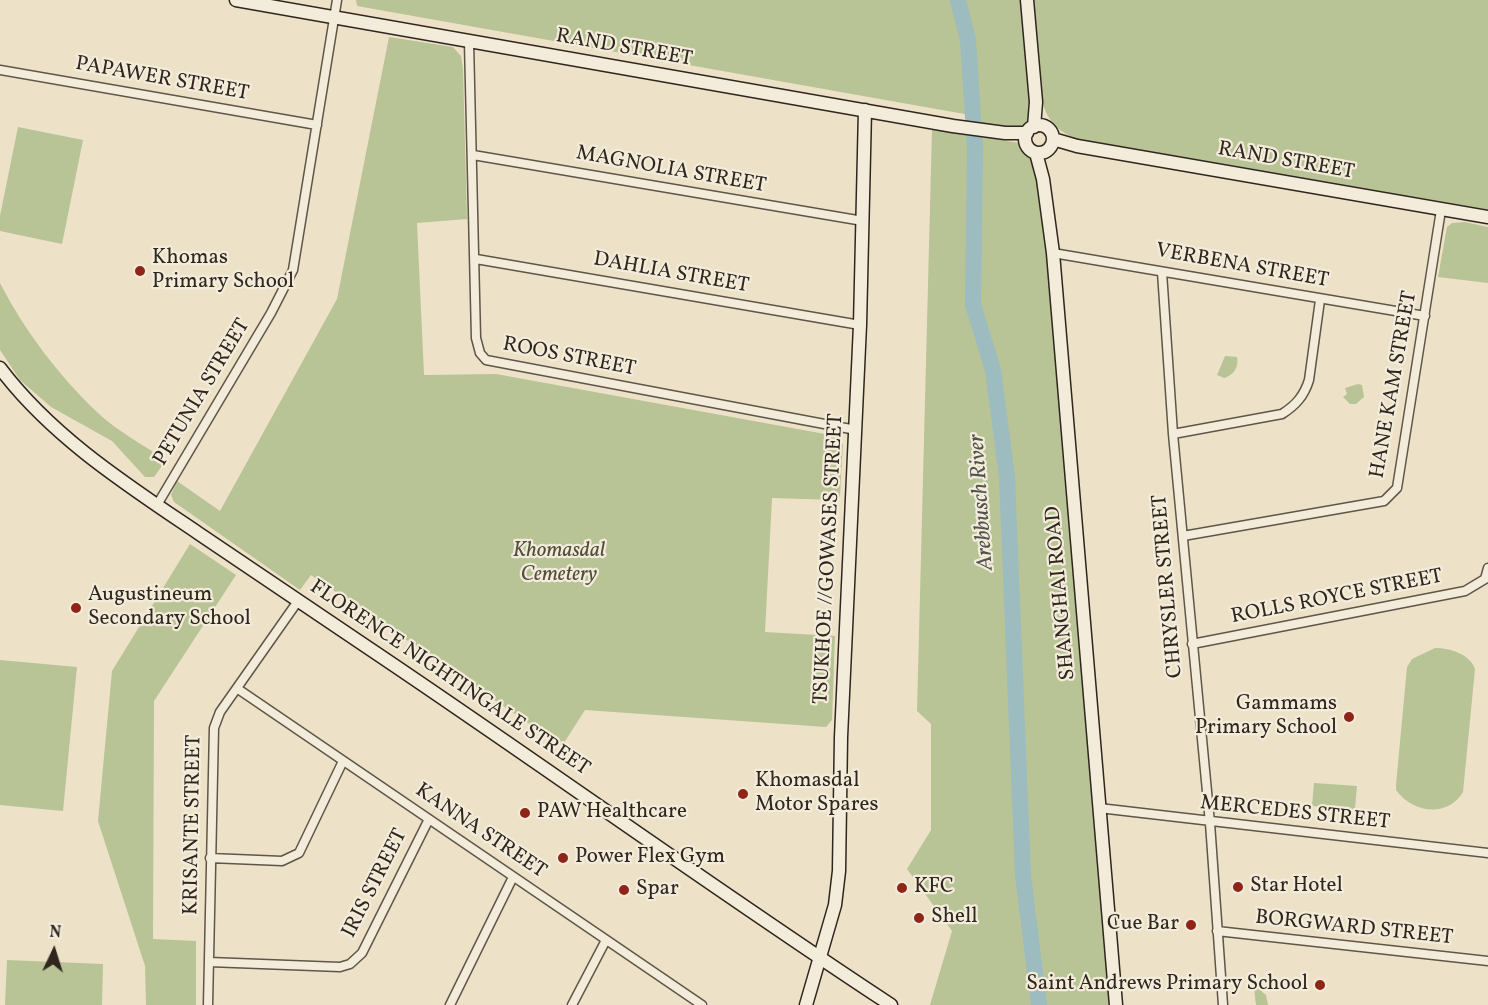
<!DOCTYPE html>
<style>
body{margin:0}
#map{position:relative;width:1488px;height:1005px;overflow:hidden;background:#ede2c8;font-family:Vollkorn,serif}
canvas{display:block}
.north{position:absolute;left:24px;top:921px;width:60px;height:60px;-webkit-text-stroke:4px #f3ecdb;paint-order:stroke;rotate:4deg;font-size:16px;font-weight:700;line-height:24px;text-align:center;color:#30261e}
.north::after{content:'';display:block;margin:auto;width:21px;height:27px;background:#30261e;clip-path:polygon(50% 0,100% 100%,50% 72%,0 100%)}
</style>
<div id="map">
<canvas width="1488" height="1005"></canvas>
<div class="north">N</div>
</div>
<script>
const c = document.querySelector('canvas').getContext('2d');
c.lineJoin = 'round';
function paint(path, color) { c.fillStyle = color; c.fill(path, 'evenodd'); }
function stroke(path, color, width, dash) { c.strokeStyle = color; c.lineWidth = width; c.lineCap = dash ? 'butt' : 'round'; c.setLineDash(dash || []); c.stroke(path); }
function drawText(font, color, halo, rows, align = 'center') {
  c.font = font + ' Vollkorn,serif'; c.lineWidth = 4.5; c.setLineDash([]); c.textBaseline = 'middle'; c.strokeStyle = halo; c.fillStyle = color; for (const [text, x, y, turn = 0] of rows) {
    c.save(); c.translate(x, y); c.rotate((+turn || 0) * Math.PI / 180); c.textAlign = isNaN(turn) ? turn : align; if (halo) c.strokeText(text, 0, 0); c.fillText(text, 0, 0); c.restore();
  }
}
const green = new Path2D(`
 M 356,0 L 957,0 L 966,43 L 970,115 L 357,6 Z
 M 958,0 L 1025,0 L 1036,102 L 1027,133 L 973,128 L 968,40 Z
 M 1032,0 L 1488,0 L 1488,210 L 1078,140 C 1059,132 1047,121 1042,101 Z
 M 389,37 L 453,47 L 461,56 L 463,69 L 467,219 L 417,223 L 424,375 L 496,374 L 836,436 L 843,444 L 840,497 L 836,500 L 772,498 L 765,632 L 835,636 L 832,720 L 826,727 L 585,710 L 562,746 L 311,575 L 300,590 L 174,502 L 171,495 L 177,481 L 220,511 L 337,299 Z
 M 18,127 L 83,140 L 62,244 L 0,231 L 0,216 Z
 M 932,129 L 1026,144 L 1036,153 L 1043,179 L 1116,1005 L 930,1005 L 952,931 L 907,869 L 931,830 L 931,724 L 917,711 Z
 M 1465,222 L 1488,227 L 1488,283 L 1438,277 L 1447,227 L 1452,223 Z
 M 0,283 C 24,330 59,376 97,412 C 117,431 143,445 166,460 L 154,477 L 145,477 L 112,441 L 51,407 L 20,380 L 0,350 Z
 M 1225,356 L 1237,357 C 1239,367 1234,375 1224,378 L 1217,375 Z
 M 1358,384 L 1362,385 L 1364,397 L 1356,404 L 1350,404 L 1343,397 L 1347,394 L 1345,388 Z
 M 190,544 L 236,575 L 154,701 L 153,939 L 196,941 L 196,1005 L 146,1005 L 145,966 L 98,821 L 112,671 Z
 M 1435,648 C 1450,648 1470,654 1475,669 L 1463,792 C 1448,818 1412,813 1396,790 L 1396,785 L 1407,667 L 1412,659 Z
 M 0,660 L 77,667 L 63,811 L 0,805 Z
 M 1314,783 L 1357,786 L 1355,809 L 1312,806 Z
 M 7,960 L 103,964 L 102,1005 L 5,1005 Z
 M 1260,984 L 1264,985 L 1262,992 L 1266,995 L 1268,1005 L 1256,1005 L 1254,989 Z`);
const river = new Path2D(`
 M 958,0 L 968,40 L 975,149 L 973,305 L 993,370 L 1007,477 L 1023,875 L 1039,1005`);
const street = new Path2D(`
 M 469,42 L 476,338 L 480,353 L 486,360 L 856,430
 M 0,70 L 317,125
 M 473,155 L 863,221
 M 1053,253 L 1425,316
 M 476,259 L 860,325
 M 1162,272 L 1173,434 L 1210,823 L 1223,1005
 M 1173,434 L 1282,414 C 1296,405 1304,396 1309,380 L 1320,300
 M 157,505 L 271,313 L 293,270 L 337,0
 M 1183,536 L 1384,501 L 1397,488 L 1441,210
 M 1192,644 L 1465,591 L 1485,579 L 1488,568
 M 238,689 L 702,1005
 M 1099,808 L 1488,853
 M 210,858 L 282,861 L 299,853 L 343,761
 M 1217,931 L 1488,961
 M 209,962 L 340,967 L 350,964 L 362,953 L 429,819
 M 208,1005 L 214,728 L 220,712 L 298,601
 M 450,1005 L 513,877
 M 572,1005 L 606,940`);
const secondary = new Path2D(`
 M 236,0 L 953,126 L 1005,133 L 1027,133
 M 1027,0 L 1036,102 L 1034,127
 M1025 139a14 14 0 1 1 28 0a14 14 0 1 1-28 0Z
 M 1053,139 L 1077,146 L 1488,217
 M 1036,153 L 1043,179 L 1053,253 L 1116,1005
 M 0,368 C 52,437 127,485 198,533 C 254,571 311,609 367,647 C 543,765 714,889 891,1005
 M 806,1005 L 835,905 L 839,871 L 841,737 L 860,325 L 865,110`);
const markers = [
 [140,271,6,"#8f2418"],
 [76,608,6,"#8f2418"],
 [1349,717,6,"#8f2418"],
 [743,794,6,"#8f2418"],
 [525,813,6,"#8f2418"],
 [563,858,6,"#8f2418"],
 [1238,887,6,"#8f2418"],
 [902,888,6,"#8f2418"],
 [624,890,6,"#8f2418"],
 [919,918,6,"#8f2418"],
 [1191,925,6,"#8f2418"],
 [1320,985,6,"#8f2418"]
];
const streetNames = [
 ["RAND STREET",624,49,10],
 ["PAPAWER STREET",162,80,10],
 ["RAND STREET",1286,162,10],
 ["MAGNOLIA STREET",671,171,10],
 ["VERBENA STREET",1242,267,10],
 ["DAHLIA STREET",671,274,10],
 ["ROOS STREET",569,358,11],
 ["HANE KAM STREET",1395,385,-80],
 ["PETUNIA STREET",203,393,-59],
 ["TSUKHOE //GOWASES STREET",830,559,-87],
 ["CHRYSLER STREET",1169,586,-95],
 ["SHANGHAI ROAD",1062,593,-95],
 ["ROLLS ROYCE STREET",1337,598,-11],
 ["FLORENCE NIGHTINGALE STREET",449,679,34],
 ["MERCEDES STREET",1295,814,6],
 ["KRISANTE STREET",194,825,-89],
 ["KANNA STREET",480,832,34],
 ["IRIS STREET",376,884,-63],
 ["BORGWARD STREET",1354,929,6]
];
const poiNames = [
 ["Khomas",152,259],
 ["Primary School",152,283],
 ["Augustineum",88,596],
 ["Secondary School",88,620],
 ["Gammams",1337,705,"right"],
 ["Primary School",1337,729,"right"],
 ["Khomasdal",755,782],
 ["Motor Spares",755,806],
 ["PAW Healthcare",537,813],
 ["Power Flex Gym",575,858],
 ["Star Hotel",1250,887],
 ["KFC",914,888],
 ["Spar",636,890],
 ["Shell",931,918],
 ["Cue Bar",1179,925,"right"],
 ["Saint Andrews Primary School",1308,985,"right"]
];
const parkNames = [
 ["Khomasdal",559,552],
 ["Cemetery",559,576]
];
const waterNames = [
 ["Arebbusch River",983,502,-94]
];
paint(green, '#b8c396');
stroke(river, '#9dbcc0', 16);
stroke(street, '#5f5548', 11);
stroke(secondary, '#30261e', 15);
stroke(street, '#f3ecdb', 8);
stroke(secondary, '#f3ecdb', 12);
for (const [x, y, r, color] of markers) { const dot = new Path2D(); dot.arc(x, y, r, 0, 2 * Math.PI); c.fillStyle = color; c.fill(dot); stroke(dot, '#f3ecdb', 2); }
drawText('21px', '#30261e', '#f3ecdb', streetNames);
drawText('21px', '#30261e', '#f3ecdb', poiNames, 'left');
drawText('italic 21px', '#524d3c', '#f3ecdb', parkNames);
drawText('italic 22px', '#51534f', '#f3ecdb', waterNames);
</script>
